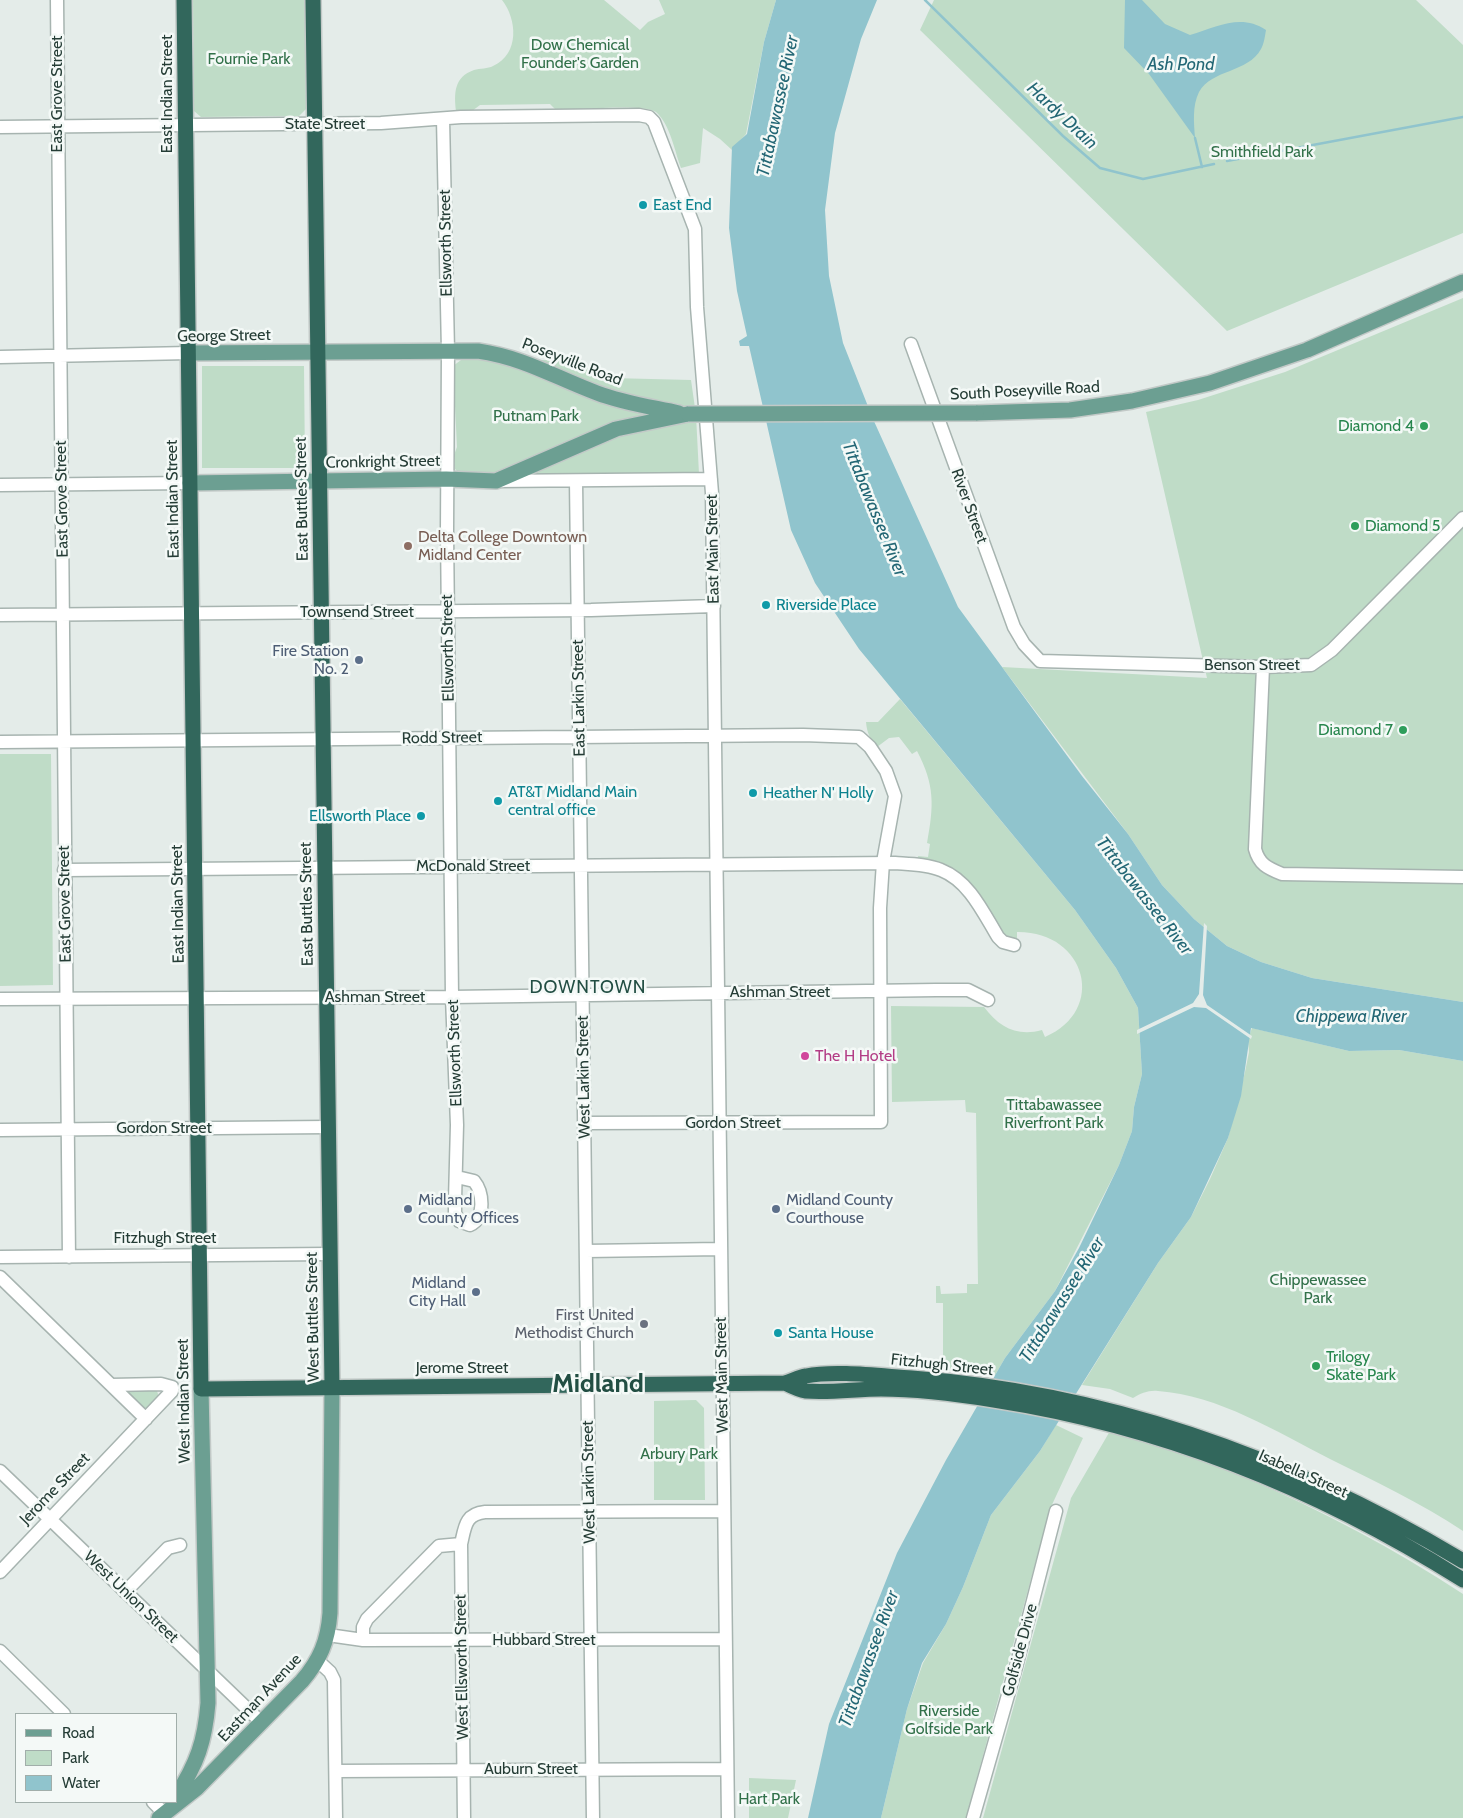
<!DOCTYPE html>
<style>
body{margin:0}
#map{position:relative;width:1463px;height:1818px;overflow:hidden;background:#e4ece9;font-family:Cabin,sans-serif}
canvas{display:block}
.legend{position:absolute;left:15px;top:1713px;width:162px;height:90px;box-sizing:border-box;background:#f4f9f7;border:1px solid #a1aeaa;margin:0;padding:6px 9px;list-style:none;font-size:15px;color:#253d36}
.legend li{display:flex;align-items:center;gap:10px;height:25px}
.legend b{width:25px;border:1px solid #a1aeaa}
</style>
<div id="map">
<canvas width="1463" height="1818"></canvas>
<ul class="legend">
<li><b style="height:6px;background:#6c9f92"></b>Road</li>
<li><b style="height:14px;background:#bfdcc7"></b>Park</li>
<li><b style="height:14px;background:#90c4cd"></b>Water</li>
</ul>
</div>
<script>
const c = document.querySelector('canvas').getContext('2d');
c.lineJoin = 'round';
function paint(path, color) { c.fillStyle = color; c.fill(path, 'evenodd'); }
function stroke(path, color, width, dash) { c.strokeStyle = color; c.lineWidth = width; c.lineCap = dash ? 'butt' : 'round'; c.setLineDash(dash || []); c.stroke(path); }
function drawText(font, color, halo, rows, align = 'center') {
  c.font = font + ' Cabin,sans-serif'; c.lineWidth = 5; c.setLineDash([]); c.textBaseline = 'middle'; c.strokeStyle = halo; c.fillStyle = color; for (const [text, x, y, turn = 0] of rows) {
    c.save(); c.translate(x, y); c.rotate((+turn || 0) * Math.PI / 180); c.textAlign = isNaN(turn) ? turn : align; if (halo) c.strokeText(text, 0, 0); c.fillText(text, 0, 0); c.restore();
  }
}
const green = new Path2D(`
 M 193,0 L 305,0 L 306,109 L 299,116 L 201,117 L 194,111 Z
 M 502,0 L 604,0 L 640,30 L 648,22 L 665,14 L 659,0 L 776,0 L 764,42 L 746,134 L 732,150 L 720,139 L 703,128 L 700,163 L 681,168 C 675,152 670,124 656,112 C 645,103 573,110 556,110 L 550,104 L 480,105 L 472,111 L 456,111 C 454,93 454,77 474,70 C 480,68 488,69 493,66 C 520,54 517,19 502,0 Z
 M 934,0 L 1416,0 L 1463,45 L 1463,233 L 1227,331 L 920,30 Z
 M 1463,298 L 1463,1002 L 1312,978 L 1261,962 L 1227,946 L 1194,919 L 1162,885 L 1128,834 L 1002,667 L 1207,678 L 1146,412 L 1198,400 L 1285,372 Z
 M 461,360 L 568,360 L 611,378 L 691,380 L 696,415 L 699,474 L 460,474 L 455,469 L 454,455 L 457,447 L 453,366 Z
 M 202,366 L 304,366 L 305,468 L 202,468 Z
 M 900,699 L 1075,910 L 1116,968 L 1138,1008 L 1142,1074 L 1134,1107 L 1132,1131 L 1119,1165 L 1055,1291 L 1005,1358 L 994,1377 L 934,1368 L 935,1360 L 943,1360 L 943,1303 L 936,1303 L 936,1286 L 940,1286 L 941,1294 L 967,1293 L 967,1284 L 978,1284 L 976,1113 L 966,1112 L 965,1100 L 892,1102 L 891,1006 L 984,1007 C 999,1027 1017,1037 1042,1030 L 1045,1037 C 1108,1010 1086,931 1017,932 L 1017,940 L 1007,939 C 977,896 976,870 919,861 L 918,856 L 928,857 L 930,844 L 927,843 C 934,806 935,785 917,751 L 912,754 L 899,737 L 889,738 L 877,747 C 870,739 867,733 866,722 L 878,722 Z
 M 0,754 L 51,754 L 53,985 L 0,986 Z
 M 1252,1028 L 1349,1051 L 1399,1050 L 1463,1061 L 1463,1531 C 1421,1503 1374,1481 1330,1459 C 1277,1432 1218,1395 1158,1391 C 1149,1390 1141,1393 1133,1398 L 1110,1389 L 1082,1385 L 1158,1263 L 1191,1217 L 1210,1179 L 1228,1138 L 1245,1072 L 1249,1052 L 1248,1039 Z
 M 127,1391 L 157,1391 L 160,1400 L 147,1412 L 126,1393 Z
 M 696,1400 L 704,1408 L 705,1500 L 654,1500 L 654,1401 Z
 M 1056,1425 L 1083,1438 L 1050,1509 L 966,1818 L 881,1818 L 907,1709 L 923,1663 L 946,1624 L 963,1587 L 991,1515 L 1040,1451 Z
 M 1110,1431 C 1155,1446 1202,1459 1246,1478 C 1321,1510 1395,1549 1463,1594 L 1463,1818 L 983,1818 L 1071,1498 Z
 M 749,1778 L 796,1780 L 788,1818 L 749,1818 Z`);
const water = new Path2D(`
 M 776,0 L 877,0 L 861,39 L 835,133 L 825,210 L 829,276 L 843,343 L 873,419 L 958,607 L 1082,776 L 1128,834 L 1162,885 L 1194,919 L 1227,946 L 1261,962 L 1312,978 L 1463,1002 L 1463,1061 L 1399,1050 L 1349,1051 L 1251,1028 L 1241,1096 L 1228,1138 L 1191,1217 L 1158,1263 L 1040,1451 L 991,1515 L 963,1587 L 946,1624 L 922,1663 L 907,1709 L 881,1818 L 808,1818 L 829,1724 L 897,1553 L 946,1460 L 1005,1358 L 1055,1291 L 1079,1248 L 1119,1165 L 1132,1131 L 1134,1107 L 1142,1074 L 1138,1008 L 1116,968 L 1075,910 L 859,649 L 815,583 L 791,530 L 749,346 L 740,346 L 739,341 L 747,336 L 737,291 L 729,228 L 732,147 L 747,134 L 764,42 Z
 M 1125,0 L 1142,0 L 1165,24 L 1190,35 C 1217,27 1241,13 1266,30 C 1265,36 1264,44 1261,49 C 1248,73 1212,69 1199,92 C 1192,106 1194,123 1195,138 L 1149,74 L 1124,48 Z`);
const pier = new Path2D(`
 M 1204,923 L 1207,926 L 1203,995 L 1207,1005 L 1252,1036 L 1251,1039 L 1206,1008 L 1194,1007 L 1137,1034 L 1137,1030 L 1193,1003 L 1199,994 Z`);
const stream = new Path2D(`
 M 925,0 L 1063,136 L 1100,168 L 1143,179 L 1214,164
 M 1195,138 L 1202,167
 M 1227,161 L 1463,117`);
const minor = new Path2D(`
 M 57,0 L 69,1257
 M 443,119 L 448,351 L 447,531 L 452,997 L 457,1125 L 455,1200 L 455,1213 L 459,1221 L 470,1225 C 486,1218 483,1192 474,1181 L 457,1177
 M 0,127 L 381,123 L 461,117 L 639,115 L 649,117 L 654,122 L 695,229 L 697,307 L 712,493 L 728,1818
 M 911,344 L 1014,627 L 1024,644 L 1040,661 L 1263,667 L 1311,665 L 1332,650 L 1463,518
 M 0,357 L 189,353
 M 496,481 L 711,479
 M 576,481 L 593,1818
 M 0,485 L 190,483
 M 0,615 L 591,610 L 714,606
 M 1263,667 L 1255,849 C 1259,864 1267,868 1282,874 L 1463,877
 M 0,742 L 803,735 L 859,737 L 870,747 L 886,771 L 895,796 L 883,862 L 880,908 L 881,1122 L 584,1123
 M 64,870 L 895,863 C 909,864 927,864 941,870 C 969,881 983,912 998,937 L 1003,942 L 1014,945
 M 0,999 L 452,997 L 936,990 L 968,990 L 988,1000
 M 0,1130 L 328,1127
 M 586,1251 L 720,1249
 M 0,1257 L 330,1254
 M 0,1277 L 146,1419
 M 0,1471 L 262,1723
 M 0,1572 L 172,1391 L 172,1387 L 161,1384 L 111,1385
 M 125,1592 L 168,1548 L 180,1545
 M 328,1635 L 363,1640 L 363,1627 L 367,1619 L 439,1546 L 461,1544
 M 363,1640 L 725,1639
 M 0,1651 L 64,1714
 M 318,1661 L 330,1672 L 334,1680 L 336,1818
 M 336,1771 L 727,1769
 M 153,1802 L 164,1813
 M 464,1818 L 461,1544 C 465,1527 465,1514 485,1512 L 723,1511
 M 973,1818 L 1016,1667 L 1056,1511`);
const major = new Path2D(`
 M 189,353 L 478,351 C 525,358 554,377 597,393 C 623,403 652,407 679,413
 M 976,413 L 1070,410 L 1132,401 L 1210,383 L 1307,350 L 1463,282
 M 190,483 L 446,479 L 496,481 L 616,429 L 688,414
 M 176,1796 C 197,1764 205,1741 208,1703 L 201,1389
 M 159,1818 L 197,1788 L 302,1681 C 320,1660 328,1641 330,1613 L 332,1386`);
const highway = new Path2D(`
 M 184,0 L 201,1389 L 785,1383 C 792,1381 799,1377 806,1376 C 835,1370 881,1376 912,1378 C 1109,1393 1295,1460 1463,1561
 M 313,0 L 332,1386
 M 785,1383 C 791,1386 799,1390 806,1391 C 830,1393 857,1389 881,1389 C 918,1389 957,1394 994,1400 C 1162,1426 1319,1489 1463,1580`);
const majorBridge = new Path2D(`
 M 688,414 L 976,413`);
const markers = [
 [643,205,5,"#0f9aa8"],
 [1424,426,5,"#2e9e5b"],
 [1355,526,5,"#2e9e5b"],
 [408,546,5,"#8d6e63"],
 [766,605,5,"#0f9aa8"],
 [359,660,5,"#5c6f8a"],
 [1403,730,5,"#2e9e5b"],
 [753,793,5,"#0f9aa8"],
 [498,801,5,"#0f9aa8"],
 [421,816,5,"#0f9aa8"],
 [805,1056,5,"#d1479c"],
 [408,1209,5,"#5c6f8a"],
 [776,1209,5,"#5c6f8a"],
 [476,1292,5,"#5c6f8a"],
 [644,1324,5,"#6b7280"],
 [778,1333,5,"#0f9aa8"],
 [1316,1366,5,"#2e9e5b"]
];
const parkNames = [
 ["Dow Chemical",580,45],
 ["Founder's Garden",580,63],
 ["Fournie Park",249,59],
 ["Smithfield Park",1262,152],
 ["Putnam Park",536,416],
 ["Tittabawassee",1054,1105],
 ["Riverfront Park",1054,1123],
 ["Chippewassee",1318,1280],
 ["Park",1318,1298],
 ["Arbury Park",679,1454],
 ["Riverside",949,1711],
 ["Golfside Park",949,1729],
 ["Hart Park",769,1799]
];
const streetNames = [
 ["East Grove Street",57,94,-90],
 ["East Indian Street",167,94,-90],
 ["State Street",325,124],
 ["Ellsworth Street",446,243,-91],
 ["George Street",224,336,-1],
 ["Poseyville Road",572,362,21],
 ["South Poseyville Road",1025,391,-3],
 ["Cronkright Street",383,462,-1],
 ["East Grove Street",62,499,-91],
 ["East Indian Street",173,499,-91],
 ["East Buttles Street",302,499,-91],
 ["River Street",969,506,70],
 ["East Main Street",713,549,-91],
 ["Townsend Street",357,612],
 ["Ellsworth Street",448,648,-91],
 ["Benson Street",1252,665],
 ["East Larkin Street",579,698,-91],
 ["Rodd Street",442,738,-1],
 ["McDonald Street",473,866],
 ["East Grove Street",65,904,-91],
 ["East Indian Street",178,904,-91],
 ["East Buttles Street",307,904,-91],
 ["Ashman Street",780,992],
 ["Ashman Street",375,997],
 ["Ellsworth Street",455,1053,-92],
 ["West Larkin Street",584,1077,-91],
 ["Gordon Street",733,1123],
 ["Gordon Street",164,1128],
 ["Fitzhugh Street",165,1238],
 ["West Buttles Street",313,1317,-91],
 ["Fitzhugh Street",942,1365,6],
 ["Jerome Street",462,1368],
 ["West Main Street",722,1375,-91],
 ["West Indian Street",184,1401,-91],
 ["Isabella Street",1303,1474,24],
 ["West Larkin Street",589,1482,-91],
 ["Jerome Street",55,1489,-46],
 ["West Union Street",131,1597,44],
 ["Hubbard Street",544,1640],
 ["Golfside Drive",1020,1650,-75],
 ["West Ellsworth Street",462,1667,-91],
 ["Eastman Avenue",260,1698,-47],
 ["Auburn Street",531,1769]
];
const cultureNames = [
 ["East End",653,205],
 ["Riverside Place",776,605],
 ["AT&T Midland Main",508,792],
 ["central office",508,810],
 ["Heather N' Holly",763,793],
 ["Ellsworth Place",411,816,"right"],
 ["Santa House",788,1333]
];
const leisureNames = [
 ["Diamond 4",1414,426],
 ["Diamond 5",1365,526,"left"],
 ["Diamond 7",1393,730],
 ["Trilogy",1326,1357,"left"],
 ["Skate Park",1326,1375,"left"]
];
const educationNames = [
 ["Delta College Downtown",418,537],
 ["Midland Center",418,555]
];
const serviceNames = [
 ["Fire Station",349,651],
 ["No. 2",349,669],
 ["Midland",418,1200,"left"],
 ["County Offices",418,1218,"left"],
 ["Midland County",786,1200,"left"],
 ["Courthouse",786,1218,"left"],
 ["Midland",466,1283],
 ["City Hall",466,1301]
];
const hotelNames = [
 ["The H Hotel",815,1056]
];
const worshipNames = [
 ["First United",634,1315],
 ["Methodist Church",634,1333]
];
const waterNames = [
 ["Ash Pond",1181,65],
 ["Tittabawassee River",778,106,-78],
 ["Hardy Drain",1062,116,43],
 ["Tittabawassee River",874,509,68],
 ["Tittabawassee River",1144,896,52],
 ["Chippewa River",1351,1017],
 ["Tittabawassee River",1062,1300,-58],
 ["Tittabawassee River",869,1659,-70]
];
const neighbourhoodNames = [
 ["DOWNTOWN",588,988]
];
const townNames = [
 ["Midland",598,1384]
];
paint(green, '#bfdcc7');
paint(water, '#90c4cd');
paint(pier, '#e4ece9');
stroke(stream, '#90c4cd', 2.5);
stroke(minor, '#a7b4b0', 15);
stroke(major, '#c2c9c7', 18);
stroke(highway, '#c2c9c7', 18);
stroke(minor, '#fff', 12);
stroke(major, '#6c9f92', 15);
stroke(highway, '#32675c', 15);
stroke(majorBridge, '#c2c9c7', 18, []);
stroke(majorBridge, '#6c9f92', 15);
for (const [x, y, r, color] of markers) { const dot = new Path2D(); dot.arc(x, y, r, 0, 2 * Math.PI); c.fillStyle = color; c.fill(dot); stroke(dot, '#f4f9f7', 2); }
drawText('16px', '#32714a', '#f4f9f7', parkNames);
drawText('16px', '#253d36', '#f4f9f7', streetNames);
drawText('16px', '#0d838f', '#f4f9f7', cultureNames, 'left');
drawText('16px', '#27864d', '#f4f9f7', leisureNames, 'right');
drawText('16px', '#785e54', '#f4f9f7', educationNames, 'left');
drawText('16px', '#4e5e75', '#f4f9f7', serviceNames, 'right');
drawText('16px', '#b23c85', '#f4f9f7', hotelNames, 'left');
drawText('16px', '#5b616d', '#f4f9f7', worshipNames, 'right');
drawText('italic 18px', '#236775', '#f4f9f7', waterNames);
c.letterSpacing = '1px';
drawText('18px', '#224e43', '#f4f9f7', neighbourhoodNames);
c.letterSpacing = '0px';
drawText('bold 26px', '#224e43', '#f4f9f7', townNames);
</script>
